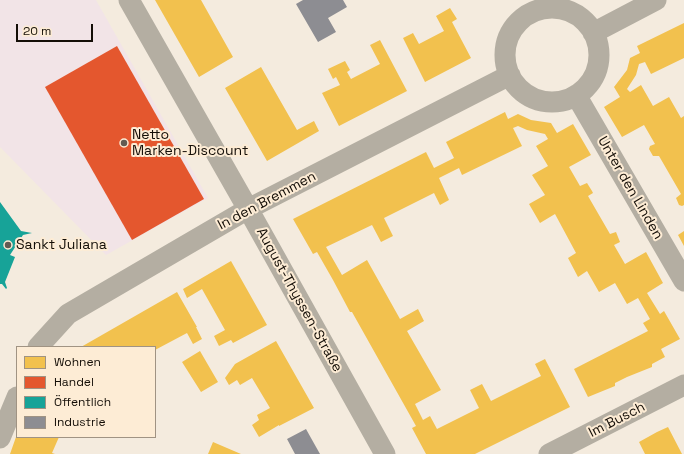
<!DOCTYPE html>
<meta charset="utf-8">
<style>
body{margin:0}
#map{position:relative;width:684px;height:454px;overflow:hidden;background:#f4ebde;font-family:"Space Grotesk",sans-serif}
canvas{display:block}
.legend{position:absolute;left:16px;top:346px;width:140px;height:92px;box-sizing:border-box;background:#fdecd5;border:1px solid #a09383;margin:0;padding:5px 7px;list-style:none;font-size:12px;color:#140e07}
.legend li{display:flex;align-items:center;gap:8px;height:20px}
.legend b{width:20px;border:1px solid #a09383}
.scale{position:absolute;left:16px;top:24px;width:77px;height:18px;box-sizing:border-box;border:2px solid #140e07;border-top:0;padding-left:5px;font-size:12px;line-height:14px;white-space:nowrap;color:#140e07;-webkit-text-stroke:3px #fdecd5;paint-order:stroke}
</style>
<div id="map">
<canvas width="684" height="454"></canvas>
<ul class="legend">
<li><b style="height:11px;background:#f2c14e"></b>Wohnen</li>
<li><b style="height:11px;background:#e4572e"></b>Handel</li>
<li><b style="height:11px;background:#17a398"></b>Öffentlich</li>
<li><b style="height:11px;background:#8d8d92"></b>Industrie</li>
</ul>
<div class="scale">20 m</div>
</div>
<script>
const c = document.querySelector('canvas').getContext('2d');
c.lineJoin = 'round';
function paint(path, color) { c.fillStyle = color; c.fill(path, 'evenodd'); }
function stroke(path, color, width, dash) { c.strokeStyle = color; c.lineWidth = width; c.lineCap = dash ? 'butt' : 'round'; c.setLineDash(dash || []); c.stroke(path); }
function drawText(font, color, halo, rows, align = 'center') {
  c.font = font + ' "Space Grotesk",sans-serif'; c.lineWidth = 4; c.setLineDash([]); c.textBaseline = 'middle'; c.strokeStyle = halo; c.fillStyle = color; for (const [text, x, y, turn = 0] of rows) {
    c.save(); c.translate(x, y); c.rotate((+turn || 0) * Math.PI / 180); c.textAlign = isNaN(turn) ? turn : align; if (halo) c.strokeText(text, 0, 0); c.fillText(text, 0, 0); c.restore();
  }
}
const commercial = new Path2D(`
 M 0,0 L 96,0 L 208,198 L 106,255 L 0,147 Z`);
const homes = new Path2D(`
 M 155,0 L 201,0 L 233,57 L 199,77 Z
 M 450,8 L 457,19 L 452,22 L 471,58 L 425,82 L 403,38 L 413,33 L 419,44 L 444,31 L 436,16 Z
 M 684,23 L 684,58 L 651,74 L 645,62 L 639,64 L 636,75 L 627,89 L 630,92 L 641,85 L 653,106 L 669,97 L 681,118 L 684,116 L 684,205 L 682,206 L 679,205 L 676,198 L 681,194 L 659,156 L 653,156 L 649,149 L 650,146 L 655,144 L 644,125 L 622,137 L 604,107 L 620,97 L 614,87 L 627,70 L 630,58 L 640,53 L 637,46 Z
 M 380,40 L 407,91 L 339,126 L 322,93 L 340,85 L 336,77 L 333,79 L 328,69 L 345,61 L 350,70 L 347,72 L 351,79 L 380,64 L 370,45 Z
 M 261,67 L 297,130 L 314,121 L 319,131 L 267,161 L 225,88 Z
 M 505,112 L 508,119 L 518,114 L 531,120 L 551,123 L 557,133 L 573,124 L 591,155 L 569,167 L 580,186 L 587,183 L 592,191 L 593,193 L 588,196 L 610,234 L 616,232 L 620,242 L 614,245 L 625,264 L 646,252 L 663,283 L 647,293 L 660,314 L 664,311 L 680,339 L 661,349 L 665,357 L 652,364 L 652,367 L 627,377 L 615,383 L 615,386 L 588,397 L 574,369 L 648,331 L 643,323 L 650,319 L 638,298 L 627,304 L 615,283 L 599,292 L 587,271 L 578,277 L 568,258 L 576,253 L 555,214 L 540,223 L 529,204 L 545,195 L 532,175 L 548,166 L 536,146 L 548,139 L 545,134 L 527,130 L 518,126 L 513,128 L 522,146 L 462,175 L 459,168 L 439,178 L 449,200 L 440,205 L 434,193 L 384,218 L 393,236 L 381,242 L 372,225 L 326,247 L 342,275 L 367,260 L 400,319 L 418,309 L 424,321 L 407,331 L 441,390 L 415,404 L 423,420 L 430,416 L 437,429 L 479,408 L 470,390 L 482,384 L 491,401 L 541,376 L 535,364 L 545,359 L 570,407 L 475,454 L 426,454 L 412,428 L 416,426 L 352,312 L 350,312 L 333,280 L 317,252 L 313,254 L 293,219 L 426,152 L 434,168 L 454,158 L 446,142 Z
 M 684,231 L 684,246 L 678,235 Z
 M 231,261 L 267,325 L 233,343 L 231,340 L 219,346 L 214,336 L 225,330 L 202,289 L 187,298 L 183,289 Z
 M 177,292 L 197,327 L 196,327 L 202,339 L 193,344 L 187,333 L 155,350 L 155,347 L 81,347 Z
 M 276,341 L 314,408 L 279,426 L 279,425 L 259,437 L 252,425 L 259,420 L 257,415 L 270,408 L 252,378 L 240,385 L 237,380 L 229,385 L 225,378 L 235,364 Z
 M 200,351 L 218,382 L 201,392 L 182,362 Z
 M 668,427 L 682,454 L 645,454 L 639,442 L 657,432 Z
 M 16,437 L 59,437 L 52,453 L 55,454 L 10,454 Z
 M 213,442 L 241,454 L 208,454 Z`);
const shops = new Path2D(`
 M 117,46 L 204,199 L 132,240 L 45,87 Z`);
const public = new Path2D(`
 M 0,202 L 21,231 L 32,233 L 23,235 L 10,255 L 15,257 L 5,282 L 7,288 L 6,289 L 2,284 L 0,284 Z`);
const industry = new Path2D(`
 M 303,0 L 343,0 L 347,7 L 328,18 L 336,32 L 318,42 L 296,4 Z
 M 306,429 L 311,438 L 320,454 L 295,454 L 287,439 Z`);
const minor = new Path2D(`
 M 129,0 L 248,209 L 385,454
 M505 55a47 47 0 1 1 94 0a47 47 0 1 1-94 0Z
 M 593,33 L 656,0
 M 576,95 L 684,281
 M 38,347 L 68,314 L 248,209 L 510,75
 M 0,438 L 17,397
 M 549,454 L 684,385`);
const markers = [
 [124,143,4,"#625b52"],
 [8,245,4,"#625b52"]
];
const poiNames = [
 ["Netto",132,135],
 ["Marken-Discount",132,151],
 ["Sankt Juliana",16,245]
];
const streetNames = [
 ["Unter den Linden",630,188,60],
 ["In den Bremmen",267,201,-28],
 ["August-Thyssen-Straße",299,300,61],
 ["Im Busch",617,420,-27]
];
paint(commercial, '#f2e4e7');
paint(homes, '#f2c14e');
paint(shops, '#e4572e');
paint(public, '#17a398');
paint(industry, '#8d8d92');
stroke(minor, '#b4aea2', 21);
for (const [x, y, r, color] of markers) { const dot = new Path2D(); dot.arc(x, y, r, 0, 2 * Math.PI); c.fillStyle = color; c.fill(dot); stroke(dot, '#fdecd5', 1.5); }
drawText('14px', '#140e07', '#fdecd5', poiNames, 'left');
drawText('14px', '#140e07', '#fdecd5', streetNames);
</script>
